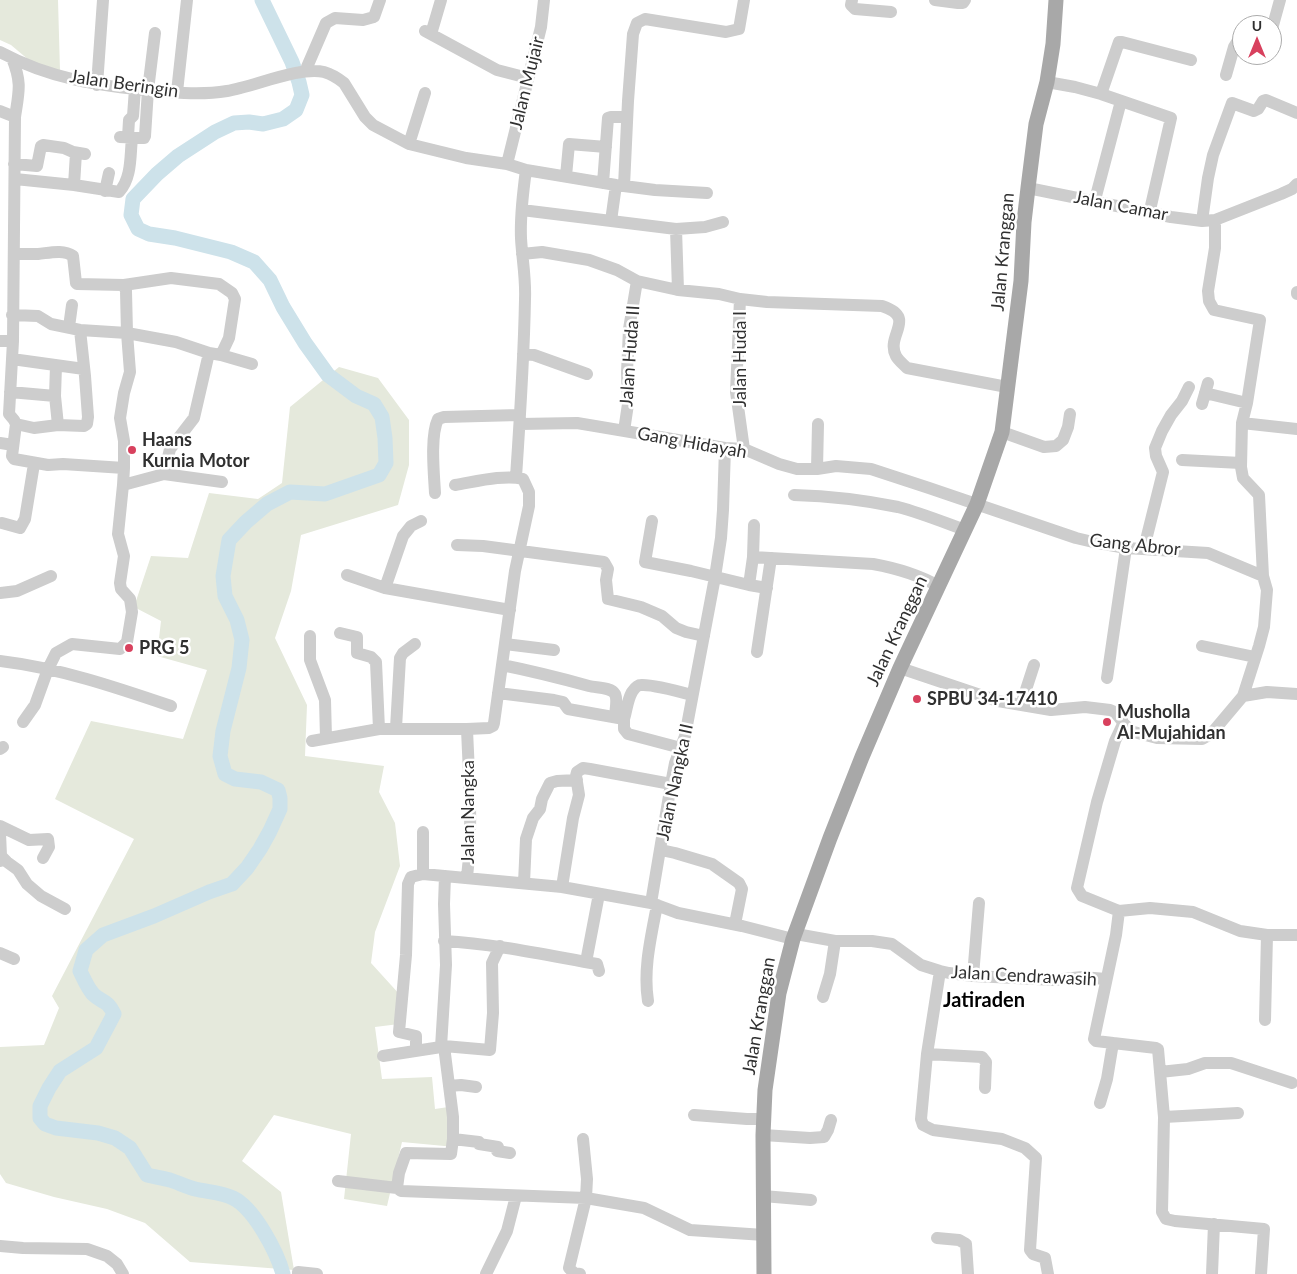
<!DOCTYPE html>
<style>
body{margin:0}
#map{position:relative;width:1297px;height:1274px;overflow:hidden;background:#fff;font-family:Lato,sans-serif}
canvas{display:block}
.north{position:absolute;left:1232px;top:15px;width:50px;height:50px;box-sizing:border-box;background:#fff;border:1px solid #acacac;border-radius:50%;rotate:0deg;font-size:14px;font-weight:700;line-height:20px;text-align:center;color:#303030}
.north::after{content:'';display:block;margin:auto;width:18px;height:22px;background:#d8415e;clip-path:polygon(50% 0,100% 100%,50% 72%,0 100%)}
</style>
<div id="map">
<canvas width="1297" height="1274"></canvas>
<div class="north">U</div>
</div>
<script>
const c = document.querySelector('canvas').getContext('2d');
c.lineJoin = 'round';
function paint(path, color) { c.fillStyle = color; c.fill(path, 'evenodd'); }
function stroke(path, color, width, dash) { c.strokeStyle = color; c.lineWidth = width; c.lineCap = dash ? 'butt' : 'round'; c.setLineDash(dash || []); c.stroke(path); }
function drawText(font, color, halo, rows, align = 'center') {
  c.font = font + ' Lato,sans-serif'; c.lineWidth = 5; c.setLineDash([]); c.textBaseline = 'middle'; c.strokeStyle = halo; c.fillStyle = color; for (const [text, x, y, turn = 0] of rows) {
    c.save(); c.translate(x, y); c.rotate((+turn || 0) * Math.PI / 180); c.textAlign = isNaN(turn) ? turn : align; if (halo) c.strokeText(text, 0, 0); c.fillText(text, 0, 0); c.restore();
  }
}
const green = new Path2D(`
 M 0,0 L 58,0 L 60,71 L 30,61 L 11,45 L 0,40 Z
 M 339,367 L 378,378 L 409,420 L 409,465 L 398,505 L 301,535 L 291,591 L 275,638 L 307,705 L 305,756 L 384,766 L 379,792 L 395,823 L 400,866 L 375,932 L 371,963 L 401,996 L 399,1024 L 375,1027 L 382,1079 L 432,1077 L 435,1109 L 455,1106 L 455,1147 L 402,1142 L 387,1206 L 344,1199 L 351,1134 L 274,1115 L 242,1161 L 281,1192 L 294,1270 L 190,1262 L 145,1223 L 107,1209 L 54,1197 L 6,1183 L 0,1174 L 0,1047 L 44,1045 L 59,1008 L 52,996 L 134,839 L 55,799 L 91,721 L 183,739 L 207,670 L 157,656 L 161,621 L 134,607 L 151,556 L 188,558 L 209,493 L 258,499 L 282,483 L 290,407 Z`);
const river = new Path2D(`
 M 262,0 L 292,62 L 299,82 L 302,95 L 296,110 L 283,119 L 263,124 L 249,122 L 234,123 L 215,132 L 178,156 L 157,174 L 133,199 L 131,215 L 138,229 L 149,234 L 175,238 L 231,252 L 254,262 L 270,280 L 283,307 L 305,343 L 328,375 L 356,396 L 374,404 L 382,417 L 385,438 L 386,463 L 379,475 L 325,494 L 290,492 L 267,504 L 246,522 L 229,540 L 223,576 L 225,596 L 237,620 L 242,640 L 239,668 L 223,731 L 220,756 L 225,774 L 235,779 L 261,782 L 278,790 L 280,798 L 280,809 L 270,831 L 260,849 L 247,868 L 232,884 L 209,892 L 154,916 L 103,935 L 86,950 L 80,971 C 84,979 87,987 93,994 C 102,1003 107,999 114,1014 L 96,1048 L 60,1071 L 49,1088 L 40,1106 L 40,1118 L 45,1124 L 56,1128 L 98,1133 L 115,1138 L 130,1148 L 147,1175 C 155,1177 163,1178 170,1180 C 179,1183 187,1187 195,1189 C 208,1192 221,1192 233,1198 C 254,1208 277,1252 283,1274`);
const minor = new Path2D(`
 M 852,0 L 851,5 L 855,9 L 891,12
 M 935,0 L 958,3 L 963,3 L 965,0
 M 1272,29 L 1280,0
 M 425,31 L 497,70 L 528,78
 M 431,34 L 441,0
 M 0,52 C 50,79 99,86 155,91 C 179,93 203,95 227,91 C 253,87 300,66 324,72 C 331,74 339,79 344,83 L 365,117 L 373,125 L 409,144 L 466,158 L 507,164 L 526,170 C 523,192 520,215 521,238 C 522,258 526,278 525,299 C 524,358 520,418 516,477
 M 307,71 L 307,67 L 326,23 L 335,18 L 363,20 L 374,17 L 380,0
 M 1226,75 L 1234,47 L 1239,39 L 1242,40
 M 1047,82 L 1075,87 L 1101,94 L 1171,118 L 1150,210
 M 97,85 L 103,0
 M 177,92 L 187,0
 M 1101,94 L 1119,42 L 1122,42 L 1191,60
 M 0,111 L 15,117
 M 120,137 L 142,138 L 144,138 L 145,136 L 148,90 L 155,33
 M 128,137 L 129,120 L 133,116 L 135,89
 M 409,144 L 425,93
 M 14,164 L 37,166 L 41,146 L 43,145 L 64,148 L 73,152 L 85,154
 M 507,164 L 541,27 L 544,0
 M 526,170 L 616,185 L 655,190 L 707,193
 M 566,176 L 569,144 L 606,147
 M 15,179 L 74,185 L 119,192 C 132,178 130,156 132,138
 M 603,183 L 608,118 L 611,117 L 627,117
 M 74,185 L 76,153
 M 624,186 L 628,101 L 633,34 L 637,23 L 645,19 L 726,32 L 739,29 L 744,0
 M 1028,188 L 1171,217 L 1202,221 L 1215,220 L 1281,194 L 1292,189 L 1297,184
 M 105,191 L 109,173
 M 1096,196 L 1121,101
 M 522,210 L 676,229 L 705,227 L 723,222
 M 1215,220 L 1215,248 L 1208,291 L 1209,301 L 1214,310 L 1260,320 L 1247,403 L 1242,423 L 1241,467 L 1243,478 L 1259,495 L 1263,576 L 1267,590 L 1264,627 L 1259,646 L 1243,696
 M 611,221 L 616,185
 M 1202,221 L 1208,178 L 1213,155 L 1232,103 L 1254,111 L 1258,109 L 1263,101 L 1266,100 L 1297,113
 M 676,229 L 678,290
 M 522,254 L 542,252 L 589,260 L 617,270 L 637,281 L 678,290 L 719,294 L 740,299 L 767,302 L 882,306 C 918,318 885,335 896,356 C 898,360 903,364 907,368 L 1007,387
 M 1297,292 L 1297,294
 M 740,299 L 736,392 L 744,449
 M 12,315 L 38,316 L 51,324 L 80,330 L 127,333 L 176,342 L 209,353 L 221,355 L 229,338 L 235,299 L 232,293 L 219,284 L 171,278 L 124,285 L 77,284 L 76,283 L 73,256 C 63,249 49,253 38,254 C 30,254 22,254 14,254
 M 69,327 L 72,305
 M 0,341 L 13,341 L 15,117 C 19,91 22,83 12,58
 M 13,341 L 9,414 L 14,420 L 16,424 L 12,456 L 14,459 L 48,465 L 63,464 L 124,468
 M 523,354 L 534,355 L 587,374
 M 221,355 L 252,364
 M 12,359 L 84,369
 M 56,366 L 55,396 L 58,425
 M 10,392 L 55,396
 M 1205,393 L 1247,403
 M 1202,404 L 1208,383
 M 1242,423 L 1297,429
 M 16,424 L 34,428 L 58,425 L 84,426 L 87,424 L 88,417 L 85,376 L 80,330
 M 520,424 L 577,423 L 595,426 L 725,448 L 744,449 L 779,464 L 797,469 L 817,469 L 836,466 L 871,469 L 929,488 L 1076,538 L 1093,542 L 1126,548 L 1208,553 L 1263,576
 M 624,431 L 628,404 L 627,372 L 629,329 L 637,281
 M 1002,432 L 1044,447 L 1056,446 L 1063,440 L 1068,427 L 1070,414
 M 0,443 L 13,445
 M 1182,460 L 1241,463 L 1241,467
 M 817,469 L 818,424
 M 164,474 L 170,449 L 194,418 L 209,353
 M 123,485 L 164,474 L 222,482
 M 455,485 C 474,482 505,474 523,479 L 529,492 L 529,506 L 515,571 L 494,723 L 493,726 L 489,728 L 467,729 C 469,779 473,828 467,877
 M 435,493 C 434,474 430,436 438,419 L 444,417 L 519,415
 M 794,495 C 829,496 864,500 898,507 C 921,513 943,522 965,530
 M 421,521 L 411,526 L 403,536 L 385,588 L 510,610
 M 652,521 L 645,562 L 691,571 L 749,585 L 767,588
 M 2,523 L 20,528 L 25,519 L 34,464
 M 457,545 L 483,546 L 604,562 L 608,569 L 606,580 L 608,599 L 641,607 L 662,616 L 676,628 L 686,632 L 704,636
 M 1144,548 L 1163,472 L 1156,456 L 1155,448 L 1162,431 L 1171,415 L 1182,401 L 1189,387
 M 753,557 L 873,564 C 895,568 919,575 938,586
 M 347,575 L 385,588
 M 749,585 L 753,557 L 754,525
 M 0,593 L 17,591 L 51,576
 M 340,633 L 357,637 L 357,653 L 371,657 L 376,662 L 379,729
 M 310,636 L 310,660 L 325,700 L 326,738
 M 505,644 L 554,650
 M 1202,646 L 1255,657
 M 757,652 L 771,558
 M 0,661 C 59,668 115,687 171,706
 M 502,665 C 532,671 560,678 589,686 C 596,688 611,687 615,694 C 618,700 615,711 615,717
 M 900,668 L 998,701 L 1051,710 L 1085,707 L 1110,710 L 1115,712 L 1130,731 L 1157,738 L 1202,739 L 1211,734 L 1243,696 L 1267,692 L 1297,694
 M 1107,678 L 1126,548
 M 498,693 L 554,700 L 563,702 L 568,709 L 624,719 C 627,710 627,701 632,692 C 634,689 637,685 641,685 C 651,684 681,692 692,695
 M 1021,705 L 1034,665
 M 624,719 L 624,729 L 628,734 L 681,748
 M 23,722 L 35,705 L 48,669 L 56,653 L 72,644 L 120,649 L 127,642 L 132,612 L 130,599 L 121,589 L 120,583 L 124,556 L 118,534 L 123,485 L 124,468 L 124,441 L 120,418 L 124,393 L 130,372 L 127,333 L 126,291 L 124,285
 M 1123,724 L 1115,741 L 1097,802 L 1077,888 L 1082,896 L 1119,911 L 1150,908 L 1193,912 L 1240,931 L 1267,935 L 1297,935
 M 396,728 L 400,658 L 403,653 L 415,644
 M 312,741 L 379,729 L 467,729
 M 0,749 L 3,747
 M 0,826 L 29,840 L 48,839 L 49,847 L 43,858
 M 423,832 L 423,874
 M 0,833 L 1,856 L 0,861
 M 661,850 L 675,853 L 712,864 L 739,883 L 742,889 L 735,924
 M 1,856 L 7,862 L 18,870 L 27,884 L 41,896 L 65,909
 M 524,883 L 526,839 L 533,818 L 540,809 L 542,799 L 550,783 L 557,781 L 577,780
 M 562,887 L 573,818 L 579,795 L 576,776 L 577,772 L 583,768 L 590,769 L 671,784
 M 651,903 L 671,784 L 675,763 L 685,736 L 715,577 L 721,538 L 723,510 L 725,448
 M 1119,911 L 1116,935 L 1094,1039 L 1096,1041 L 1156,1048 L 1158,1049 L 1164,1117 L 1162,1212 L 1166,1219 L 1175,1221 L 1264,1229 L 1261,1274
 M 796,934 L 835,941 L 872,941 L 892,944 L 921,965 L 940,971 L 949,973 L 973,976 L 1036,979 L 1054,980 L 1082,977 L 1106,979
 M 444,941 C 496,944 546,955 597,964 L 599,971
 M 0,953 L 14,959
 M 586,962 L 599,894
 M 940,971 L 927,1054 L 921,1119 L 923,1125 L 933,1130 L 1002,1139 L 1025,1148 L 1036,1158 L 1030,1250 L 1033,1254 L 1045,1258 L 1048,1274
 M 973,976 L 979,903
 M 823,997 L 830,974 L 835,941
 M 648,1001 C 643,969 651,937 657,905
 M 1265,1020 L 1267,935
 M 444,1046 L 490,1050 L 493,1013 L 492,963 L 500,946
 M 416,1050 L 416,1036 L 399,1032 L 406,955 L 408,884 L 411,877 L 423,874 L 562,887 L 651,903 L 678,913 L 742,926 L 793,939
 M 927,1054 L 982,1057 L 986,1062 L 985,1088
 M 383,1056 L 441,1047
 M 1160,1072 L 1188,1069 L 1205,1063 L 1231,1063 L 1292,1083
 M 449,1086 L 461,1085 L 476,1087
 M 1100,1103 L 1107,1079 L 1113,1043
 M 694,1115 L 747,1119 L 763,1119
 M 1164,1117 L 1238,1113
 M 763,1135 L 810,1138 L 824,1137 L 828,1130 L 831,1120
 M 453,1139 L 479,1142 L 479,1144 L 498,1147 L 497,1151 L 510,1153
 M 583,1139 L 587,1179 L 586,1198 L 644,1208 L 690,1230 L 764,1235
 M 338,1181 L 397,1188 L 401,1191 L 586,1198 L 569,1268 L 574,1273 L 580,1274
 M 397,1188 L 399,1173 L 406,1153 L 451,1154 L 453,1139 L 453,1117 L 444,1046 L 441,1047 L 446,965 L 444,904 L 445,876
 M 763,1196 L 811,1200
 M 937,1238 L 959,1240 L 966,1244 L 968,1274
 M 0,1246 L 23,1248 L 87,1249 L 107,1256 L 117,1264 L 123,1274
 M 298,1274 L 298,1272 L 317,1274
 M 486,1274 L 507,1231 L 516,1196
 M 1212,1274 L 1214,1224`);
const major = new Path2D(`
 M 764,1274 L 763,1135 L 765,1090 L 779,993 L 793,939 L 830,838 L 862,757 L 900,668 L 977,504 L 1002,432 L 1021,281 L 1024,222 L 1028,188 L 1036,124 L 1047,82 L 1053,44 L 1056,0`);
const markers = [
 [132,450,5,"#d8415e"],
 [129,648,5,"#d8415e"],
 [917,699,5,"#d8415e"],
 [1107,722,5,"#d8415e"]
];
const streetNames = [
 ["Jalan Mujair",527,83,-76],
 ["Jalan Beringin",124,84,8],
 ["Jalan Camar",1121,206,11],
 ["Jalan Kranggan",1003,252,-85],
 ["Jalan Huda II",630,356,-86],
 ["Jalan Huda I",740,359,-90],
 ["Gang Hidayah",692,443,10],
 ["Gang Abror",1135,545,6],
 ["Jalan Kranggan",897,631,-65],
 ["Jalan Nangka II",675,782,-78],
 ["Jalan Nangka",468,812,-90],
 ["Jalan Cendrawasih",1024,976,3],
 ["Jalan Kranggan",759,1016,-80]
];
const poiNames = [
 ["Haans",142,440],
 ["Kurnia Motor",142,461],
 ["PRG 5",139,648],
 ["SPBU 34-17410",927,699],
 ["Musholla",1117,712],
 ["Al-Mujahidan",1117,733]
];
const quarterNames = [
 ["Jatiraden",984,1001]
];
paint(green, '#e5e9dc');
stroke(river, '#cde2ea', 15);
stroke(minor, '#cdcdcd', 12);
stroke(major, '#a8a8a8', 15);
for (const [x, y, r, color] of markers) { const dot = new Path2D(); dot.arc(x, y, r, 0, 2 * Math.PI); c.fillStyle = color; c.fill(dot); stroke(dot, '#fff', 2); }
drawText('18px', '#303030', '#fff', streetNames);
drawText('bold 18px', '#303030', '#fff', poiNames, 'left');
drawText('bold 20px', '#000', '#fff', quarterNames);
</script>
